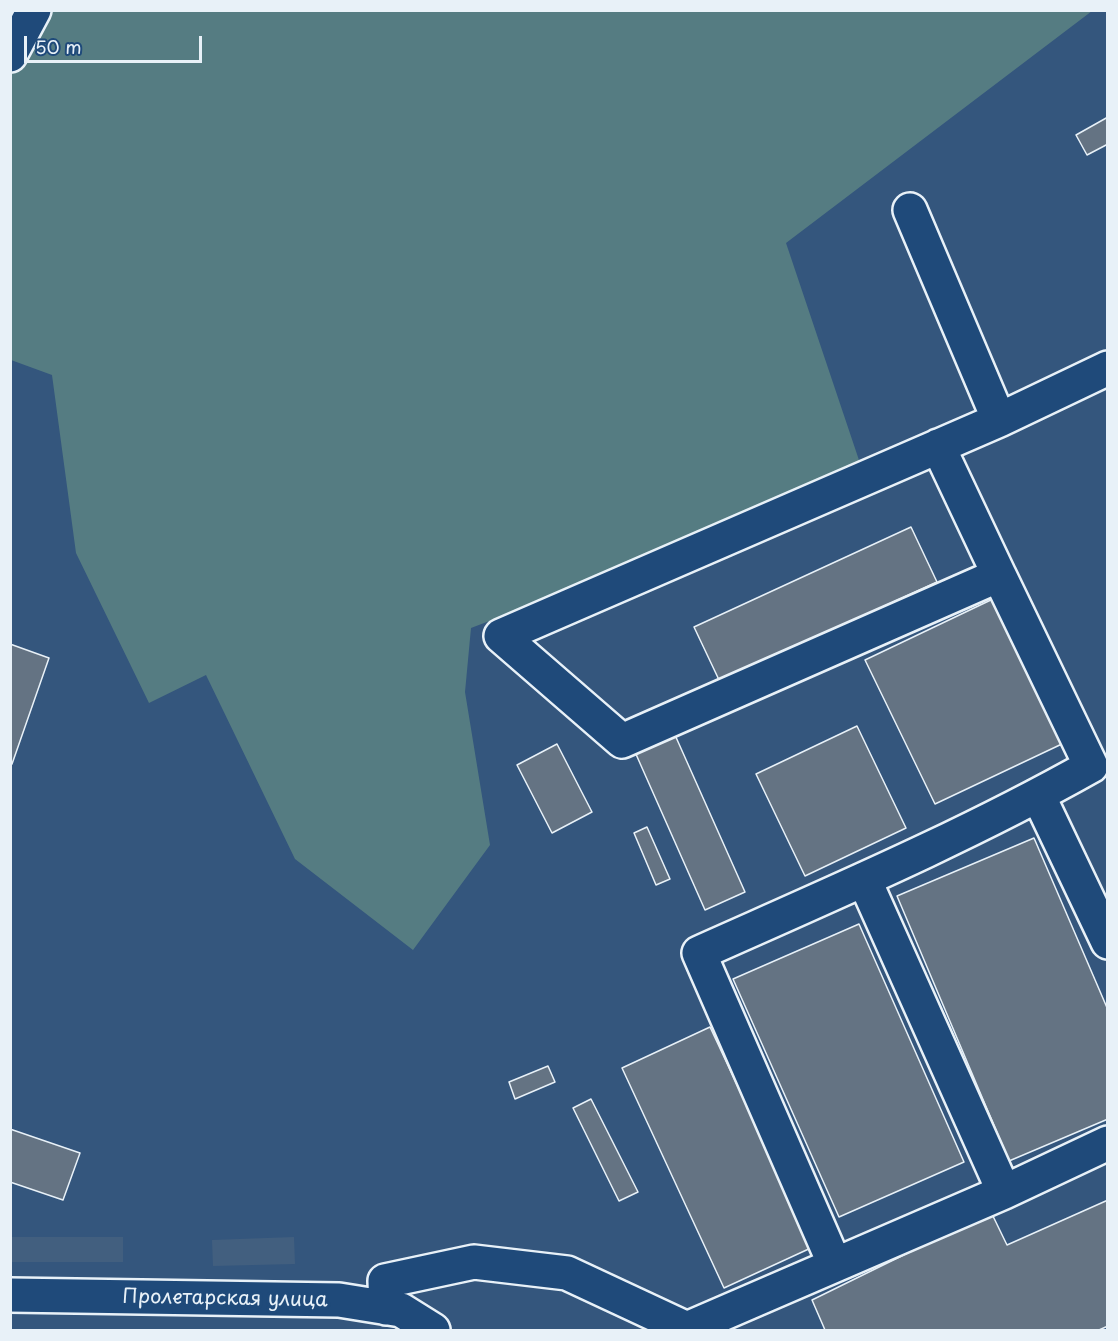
<!DOCTYPE html>
<meta charset="utf-8">
<style>
body{margin:0}
#map{position:relative;width:1118px;height:1341px;overflow:hidden;background:#34567d;font-family:"Playpen Sans",sans-serif}
canvas{display:block}
.frame{position:absolute;inset:0;border:12px solid #e8f1f8;pointer-events:none}
.scale{position:absolute;left:24px;top:36px;width:178px;height:27px;box-sizing:border-box;border:3px solid #e8f1f8;border-top:0;padding-left:8px;font-size:18px;line-height:21px;white-space:nowrap;color:#e8f1f8;-webkit-text-stroke:4px #1f4a7a;paint-order:stroke}
</style>
<div id="map">
<canvas width="1118" height="1341"></canvas>
<div class="frame"></div>
<div class="scale">50 m</div>
</div>
<script>
const g = document.querySelector('canvas').getContext('2d');
g.lineJoin = 'round';
function fill(path, color) {
  g.fillStyle = color;
  g.fill(path, 'evenodd');
}
function strokePath(path, color, width, dash) {
  g.strokeStyle = color;
  g.lineWidth = width;
  g.lineCap = dash ? 'butt' : 'round';
  g.setLineDash(dash || []);
  g.stroke(path);
}
function write(font, color, halo, rows, align = 'center') {
  g.font = font + ' "Playpen Sans",sans-serif';
  g.lineWidth = 6;
  g.setLineDash([]);
  g.textBaseline = 'middle';
  g.strokeStyle = halo;
  g.fillStyle = color;
  for (const [text, x, y, turn = 0] of rows) {
    g.save();
    g.translate(x, y);
    g.rotate((+turn || 0) * Math.PI / 180);
    g.textAlign = isNaN(turn) ? turn : align;
    if (halo) g.strokeText(text, 0, 0);
    g.fillText(text, 0, 0);
    g.restore();
  }
}
fill(new Path2D(`
 M 11,1237 L 123,1237 L 123,1262 L 11,1262 Z
 M 294,1237 L 295,1264 L 213,1266 L 212,1240 Z`), '#425f7f');
fill(new Path2D(`
 M 10,11 L 1092,11 L 786,243 L 865,478 L 471,628 L 465,692 L 490,845 L 413,950 L 295,859 L 206,675 L 149,703 L 76,553 L 52,375 L 11,360 Z`), '#557c82');
const building = new Path2D(`
 M 1108,117 L 1108,144 L 1087,155 L 1076,135 Z
 M 911,527 L 937,582 L 720,682 L 694,627 Z
 M 995,598 L 1064,743 L 935,804 L 865,660 Z
 M 10,644 L 49,658 L 12,764 L 10,764 Z
 M 857,726 L 906,828 L 805,876 L 756,774 Z
 M 675,735 L 745,892 L 705,910 L 635,752 Z
 M 557,744 L 592,812 L 552,833 L 517,765 Z
 M 647,827 L 670,879 L 656,885 L 634,833 Z
 M 1034,838 L 1108,1010 L 1108,1119 L 1009,1161 L 897,896 Z
 M 859,924 L 964,1162 L 839,1217 L 733,979 Z
 M 710,1027 L 813,1247 L 724,1288 L 622,1068 Z
 M 548,1066 L 555,1082 L 515,1099 L 509,1082 Z
 M 591,1099 L 638,1192 L 619,1201 L 573,1108 Z
 M 10,1129 L 80,1153 L 63,1200 L 10,1182 Z
 M 1108,1200 L 1108,1326 L 1099,1330 L 825,1330 L 812,1300 L 991,1212 L 1007,1245 Z`);
fill(building, '#647383');
strokePath(building, '#e8f1f8', 1.5);
const minor = new Path2D(`
 M 10,55 L 34,10
 M 999,420 L 1108,368
 M 938,446 L 999,575
 M 1038,795 L 1108,942
 M 864,879 L 1004,1192
 M 835,1265 L 699,953 C 831,894 965,837 1091,766 L 999,575 L 622,741 L 501,636 L 999,420 L 910,210
 M 10,1295 L 339,1300 L 401,1310 L 433,1330
 M 386,1308 L 385,1281 L 474,1262 L 567,1273 L 687,1329 L 1004,1192 L 1108,1143`);
strokePath(minor, '#e8f1f8', 38);
strokePath(minor, '#1f4a7a', 33);
write('20px', '#e8f1f8', '#1f4a7a', [
 ["Пролетарская улица",225,1299,1]
]);
</script>
